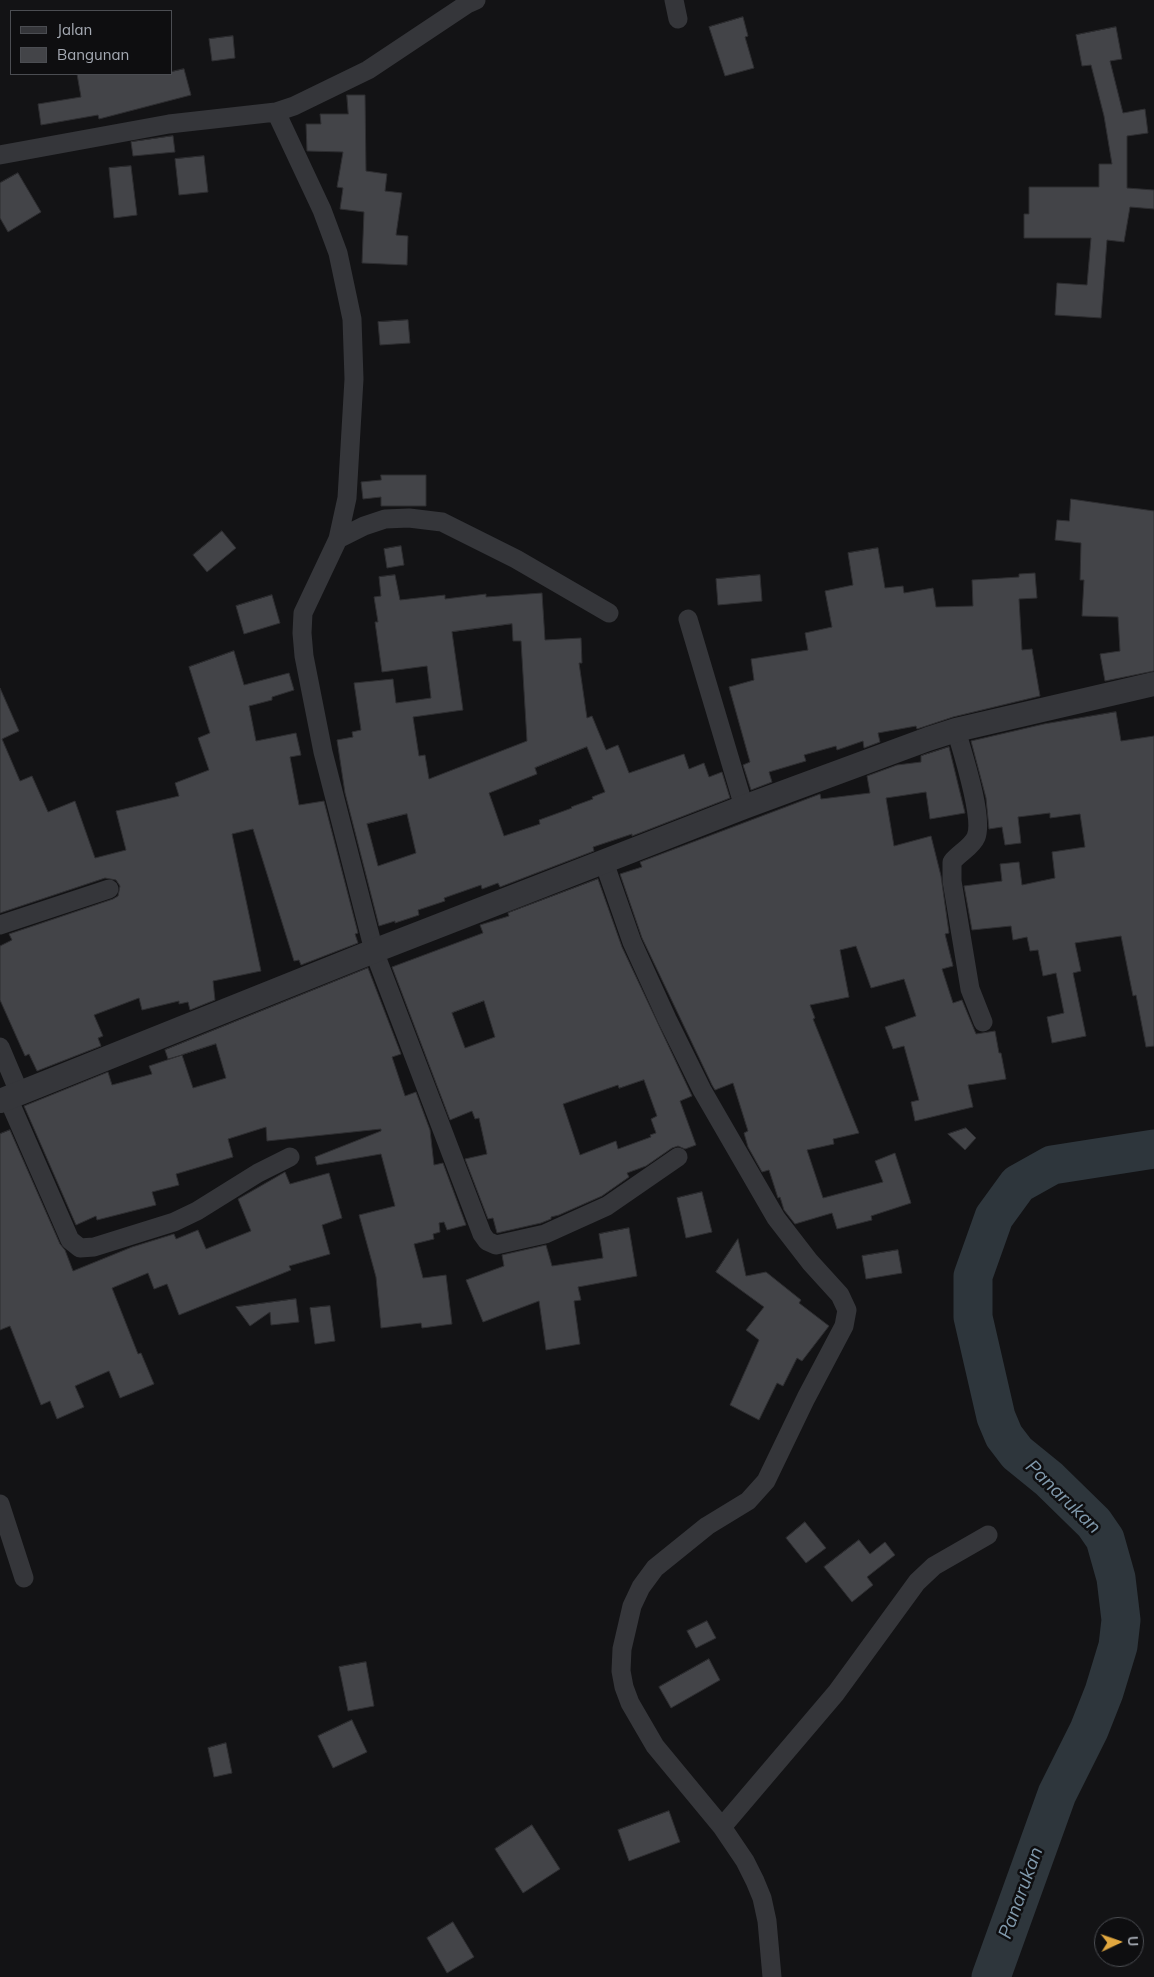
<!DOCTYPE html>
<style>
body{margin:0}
#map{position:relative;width:1154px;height:1977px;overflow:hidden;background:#131315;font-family:Mulish,sans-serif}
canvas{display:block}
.legend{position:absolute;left:10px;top:10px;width:162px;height:65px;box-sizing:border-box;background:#0e0e10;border:1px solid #4b4d52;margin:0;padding:6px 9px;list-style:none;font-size:15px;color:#a6abb4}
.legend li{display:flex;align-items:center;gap:10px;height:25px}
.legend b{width:25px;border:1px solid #4b4d52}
.north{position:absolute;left:1094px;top:1917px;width:50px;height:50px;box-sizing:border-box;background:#0e0e10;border:1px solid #4b4d52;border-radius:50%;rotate:87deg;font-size:14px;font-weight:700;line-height:20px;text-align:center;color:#a6abb4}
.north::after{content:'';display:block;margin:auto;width:18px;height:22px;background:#e1a73f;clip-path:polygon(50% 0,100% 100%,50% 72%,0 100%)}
</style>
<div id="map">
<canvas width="1154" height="1977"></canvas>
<ul class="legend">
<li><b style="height:6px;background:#35363a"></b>Jalan</li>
<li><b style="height:14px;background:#434448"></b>Bangunan</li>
</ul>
<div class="north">U</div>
</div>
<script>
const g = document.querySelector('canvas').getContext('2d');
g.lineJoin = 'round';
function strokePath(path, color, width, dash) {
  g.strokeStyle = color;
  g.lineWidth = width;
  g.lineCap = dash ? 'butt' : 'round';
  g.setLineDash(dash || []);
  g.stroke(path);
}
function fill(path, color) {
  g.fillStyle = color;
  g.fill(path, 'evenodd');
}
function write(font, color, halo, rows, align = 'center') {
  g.font = font + ' Mulish,sans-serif';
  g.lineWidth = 5;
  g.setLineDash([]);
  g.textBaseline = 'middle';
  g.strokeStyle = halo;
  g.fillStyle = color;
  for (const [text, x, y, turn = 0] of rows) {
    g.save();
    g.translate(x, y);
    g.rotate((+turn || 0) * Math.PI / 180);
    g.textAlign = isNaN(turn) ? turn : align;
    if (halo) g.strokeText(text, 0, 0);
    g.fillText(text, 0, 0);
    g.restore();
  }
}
strokePath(new Path2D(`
 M 991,1977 L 1057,1794 L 1089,1730 L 1104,1692 L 1118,1646 L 1121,1620 L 1116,1578 L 1105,1539 L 1094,1523 L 1049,1479 L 1017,1453 L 1004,1436 L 996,1417 L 973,1317 L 973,1276 L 994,1217 L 1018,1184 L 1052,1165 L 1154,1149`), '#2e363c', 39);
const building = new Path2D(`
 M 743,17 L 748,36 L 745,37 L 754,68 L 725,76 L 709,27 Z
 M 1116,27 L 1122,59 L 1110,61 L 1123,113 L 1145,109 L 1148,133 L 1127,136 L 1127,188 L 1154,190 L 1154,209 L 1130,207 L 1124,242 L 1107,240 L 1101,318 L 1055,315 L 1057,283 L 1087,285 L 1091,238 L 1024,238 L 1024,214 L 1029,214 L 1029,187 L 1099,187 L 1099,164 L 1112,164 L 1104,116 L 1091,65 L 1082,66 L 1076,35 Z
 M 233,36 L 235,58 L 212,61 L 209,39 Z
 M 184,69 L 191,95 L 99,119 L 98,115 L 41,125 L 38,104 L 81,97 L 77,74 L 171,74 L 171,72 Z
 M 347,95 L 365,95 L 366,171 L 387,174 L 385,191 L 402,193 L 396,235 L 408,236 L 407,265 L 362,263 L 364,212 L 340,209 L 343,188 L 337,187 L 343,152 L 307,151 L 306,124 L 321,124 L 320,114 L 348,114 Z
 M 173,136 L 175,152 L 133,156 L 131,142 Z
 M 204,156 L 208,192 L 179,195 L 175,159 Z
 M 131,166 L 137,215 L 114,218 L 109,168 Z
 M 18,173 L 41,212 L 8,232 L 0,218 L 0,183 Z
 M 408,320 L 410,343 L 380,345 L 378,322 Z
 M 381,475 L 426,475 L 426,506 L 381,506 L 381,497 L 363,499 L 361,482 L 381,480 Z
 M 1071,499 L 1154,511 L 1154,671 L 1105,681 L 1100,654 L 1120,651 L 1118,617 L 1082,616 L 1084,580 L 1080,580 L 1081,543 L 1055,540 L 1057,520 L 1069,521 Z
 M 222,531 L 236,548 L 207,572 L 193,555 Z
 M 401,546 L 404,565 L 387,568 L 384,549 Z
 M 878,548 L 885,588 L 903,586 L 904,593 L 933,588 L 936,607 L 973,606 L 972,580 L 1019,577 L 1019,574 L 1035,573 L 1037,598 L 1019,599 L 1022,650 L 1032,649 L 1040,696 L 953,717 L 917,729 L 916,726 L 878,733 L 880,742 L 864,748 L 863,741 L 837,750 L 836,746 L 804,755 L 806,761 L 769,772 L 772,782 L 751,790 L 743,765 L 750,762 L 729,687 L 754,680 L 751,659 L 808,650 L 805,633 L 832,627 L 825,591 L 853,585 L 848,553 Z
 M 395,575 L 400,600 L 445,595 L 445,599 L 486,594 L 486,597 L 542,593 L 545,640 L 581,638 L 582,663 L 579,663 L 587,718 L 592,716 L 606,750 L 618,745 L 629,773 L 684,754 L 689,769 L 704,763 L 709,777 L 722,772 L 730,798 L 632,836 L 632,834 L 593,847 L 594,851 L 500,887 L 498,883 L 482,889 L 481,885 L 444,898 L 445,901 L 418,910 L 419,915 L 395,923 L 395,921 L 379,926 L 345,793 L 337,740 L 353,737 L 352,732 L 361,730 L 354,683 L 393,679 L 396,703 L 431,698 L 427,666 L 382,672 L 375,622 L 378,622 L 374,597 L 381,596 L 379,577 ZM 512,624 L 513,641 L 521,641 L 527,741 L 429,779 L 425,755 L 419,756 L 413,717 L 463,710 L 452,632 ZM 587,747 L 605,792 L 592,797 L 593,799 L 571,807 L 572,808 L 539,820 L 540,824 L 504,836 L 489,793 L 537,774 L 535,768 ZM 407,814 L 416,853 L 378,866 L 367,824 Z
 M 760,575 L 762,601 L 718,605 L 716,579 Z
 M 272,595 L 280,623 L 244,634 L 236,606 Z
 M 234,651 L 244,685 L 289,673 L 294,690 L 272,697 L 272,700 L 249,706 L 256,741 L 296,733 L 301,755 L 290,757 L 299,805 L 324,801 L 358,933 L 355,934 L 358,943 L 301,965 L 299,960 L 294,961 L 253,829 L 232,834 L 261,971 L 213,981 L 215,1000 L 190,1010 L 188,1002 L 179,1004 L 179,1001 L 142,1010 L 139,998 L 94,1015 L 103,1036 L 98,1038 L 101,1046 L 37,1071 L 29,1054 L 25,1056 L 0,1000 L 0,946 L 12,940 L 9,934 L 113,899 L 118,896 L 120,886 L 116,880 L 105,878 L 0,913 L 0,688 L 19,731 L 2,739 L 20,781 L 32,776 L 48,812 L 75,801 L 95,858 L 126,850 L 116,811 L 179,796 L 175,783 L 209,770 L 198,738 L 210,733 L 189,667 Z
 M 1116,712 L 1121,741 L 1154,736 L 1154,1046 L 1146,1047 L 1136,995 L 1133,996 L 1121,936 L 1075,943 L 1081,971 L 1073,973 L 1086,1036 L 1052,1043 L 1047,1017 L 1064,1013 L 1056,973 L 1043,976 L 1038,950 L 1030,951 L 1027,937 L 1013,940 L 1011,926 L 972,930 L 964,886 L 1002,881 L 1000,864 L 1019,862 L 1022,885 L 1055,878 L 1052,852 L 1085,847 L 1080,814 L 1050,818 L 1050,813 L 1018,817 L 1021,843 L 1005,845 L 1002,827 L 989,829 L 986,798 L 971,741 L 1044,724 Z
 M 949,747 L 965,813 L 930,819 L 926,792 L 886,798 L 894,846 L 931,836 L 941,876 L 949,933 L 945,934 L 953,966 L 942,969 L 953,1003 L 962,1000 L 976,1034 L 995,1031 L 999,1053 L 1001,1053 L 1006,1079 L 968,1085 L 973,1107 L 915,1121 L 911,1102 L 919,1100 L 904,1046 L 893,1049 L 885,1027 L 916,1016 L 904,979 L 871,988 L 856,946 L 840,950 L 849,997 L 810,1005 L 815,1018 L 813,1019 L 859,1133 L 833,1139 L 834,1144 L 807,1150 L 823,1198 L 883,1182 L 875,1161 L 895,1153 L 911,1203 L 871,1216 L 872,1220 L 837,1229 L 832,1213 L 795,1224 L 784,1210 L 780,1197 L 778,1198 L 769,1170 L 762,1172 L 748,1147 L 744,1133 L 748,1131 L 733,1083 L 715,1090 L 712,1085 L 642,938 L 620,874 L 642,867 L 640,862 L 820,794 L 821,799 L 870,793 L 867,776 L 897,765 L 921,762 L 921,756 Z
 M 598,879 L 622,947 L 692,1096 L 680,1101 L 696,1145 L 685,1149 L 678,1146 L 672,1148 L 646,1166 L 627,1173 L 629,1177 L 602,1196 L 559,1215 L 551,1217 L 551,1219 L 541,1223 L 497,1233 L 493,1218 L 488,1219 L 465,1159 L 487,1154 L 479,1118 L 475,1119 L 472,1111 L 450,1120 L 392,967 L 483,933 L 480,925 L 509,916 L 508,913 ZM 484,1001 L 495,1037 L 465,1048 L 452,1013 ZM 644,1080 L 657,1116 L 651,1119 L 656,1133 L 650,1135 L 651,1137 L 618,1149 L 616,1141 L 580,1155 L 563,1104 L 618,1085 L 619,1088 Z
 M 368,968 L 401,1054 L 392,1057 L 405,1096 L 416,1092 L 430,1130 L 434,1165 L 443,1163 L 466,1225 L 447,1230 L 444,1222 L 439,1223 L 440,1232 L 433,1234 L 434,1239 L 414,1244 L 423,1278 L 446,1275 L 452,1324 L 422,1328 L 421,1323 L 381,1328 L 376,1277 L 359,1215 L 395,1206 L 381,1154 L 317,1165 L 315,1157 L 381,1131 L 381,1129 L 267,1141 L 266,1127 L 228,1139 L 233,1157 L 176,1174 L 179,1185 L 152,1192 L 156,1205 L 97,1220 L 96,1216 L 76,1225 L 24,1106 L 108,1072 L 112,1085 L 152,1074 L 149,1066 L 182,1055 L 168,1059 L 165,1050 ZM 216,1044 L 226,1078 L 193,1088 L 182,1055 Z
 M 966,1128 L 976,1138 L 965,1150 L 948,1134 Z
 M 10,1130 L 60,1244 L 65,1250 L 73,1271 L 132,1247 L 174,1234 L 176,1239 L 198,1230 L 206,1249 L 251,1231 L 238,1199 L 285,1172 L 290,1184 L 329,1173 L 342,1218 L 322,1225 L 330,1254 L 289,1266 L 291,1270 L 179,1315 L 167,1284 L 154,1289 L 148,1273 L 112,1288 L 138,1354 L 141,1353 L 154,1384 L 120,1398 L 109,1371 L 75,1386 L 84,1407 L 57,1419 L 50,1401 L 41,1405 L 10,1326 L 0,1330 L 0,1134 Z
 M 702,1192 L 712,1232 L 686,1238 L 677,1198 Z
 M 629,1228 L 637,1276 L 578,1287 L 581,1300 L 574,1301 L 580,1344 L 546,1350 L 539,1301 L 483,1322 L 466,1280 L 504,1266 L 502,1255 L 546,1245 L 552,1266 L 603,1258 L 599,1234 Z
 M 738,1239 L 746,1276 L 766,1272 L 801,1300 L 799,1303 L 829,1326 L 802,1361 L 797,1358 L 783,1386 L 777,1383 L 759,1420 L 730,1405 L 759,1340 L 746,1330 L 764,1307 L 716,1272 Z
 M 898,1250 L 902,1273 L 866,1279 L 862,1256 Z
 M 296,1299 L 299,1322 L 271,1325 L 270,1312 L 250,1326 L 236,1307 Z
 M 330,1306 L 335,1341 L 315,1344 L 310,1308 Z
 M 805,1522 L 826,1548 L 806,1563 L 786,1538 Z
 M 859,1540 L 870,1554 L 885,1542 L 895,1555 L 867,1577 L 873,1585 L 852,1602 L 824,1567 Z
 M 707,1621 L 716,1638 L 696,1648 L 687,1631 Z
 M 709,1659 L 720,1680 L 671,1708 L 659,1687 Z
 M 366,1662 L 374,1706 L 348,1711 L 339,1667 Z
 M 352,1720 L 367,1752 L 333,1768 L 318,1736 Z
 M 226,1743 L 232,1773 L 214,1777 L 208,1748 Z
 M 669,1811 L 680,1842 L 629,1861 L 618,1830 Z
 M 532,1825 L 560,1869 L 523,1893 L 495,1849 Z
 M 453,1922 L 474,1957 L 447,1973 L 427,1938 Z`);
fill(building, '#434448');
strokePath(building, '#2e2e31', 1);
strokePath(new Path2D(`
 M 674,0 L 678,19
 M 276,112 L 322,210 L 338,253 L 352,319 L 354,379 L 347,498 L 338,539 L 303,613 L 302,633 L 304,656 L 323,752 L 374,951 L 482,1234 L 487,1241 L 496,1245 L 545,1234 L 607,1206 L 678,1157
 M 0,155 L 169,124 L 276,112 L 294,106 L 368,70 L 467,4 L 476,0
 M 338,539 L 364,526 L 385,519 L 409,518 L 442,522 L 516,559 L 609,613
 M 688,619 L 744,807
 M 956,730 C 962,751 984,818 976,837 C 972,847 959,853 952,862 L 952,881 L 970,989 L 983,1022
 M 604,862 L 632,942 L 667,1019 L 702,1090 L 776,1218 L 810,1262 L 840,1295 L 847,1310 L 844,1326 L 806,1398 L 766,1481 L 748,1501 L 707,1526 L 655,1568 L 641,1587 L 632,1606 L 622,1649 L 621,1671 L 624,1687 L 630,1703 L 655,1746 L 722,1827 L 745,1861 L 755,1881 L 762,1898 L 767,1921 L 772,1977
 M 0,925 L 109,889
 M 0,1047 L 19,1092
 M 8,1098 L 70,1240 L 80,1248 L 94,1247 L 174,1222 L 197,1211 L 258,1173 L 290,1157
 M 0,1504 L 24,1578
 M 722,1827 L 836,1693 L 917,1582 L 934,1566 L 988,1535`), '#35363a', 19);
strokePath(new Path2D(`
 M 0,1101 L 374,951 L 744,807 L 928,739 L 956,730 L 1154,684`), '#35363a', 24);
write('italic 19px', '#8099ac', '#0e0e10', [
 ["Panarukan",1063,1497,44],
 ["Panarukan",1021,1893,-70]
]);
</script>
